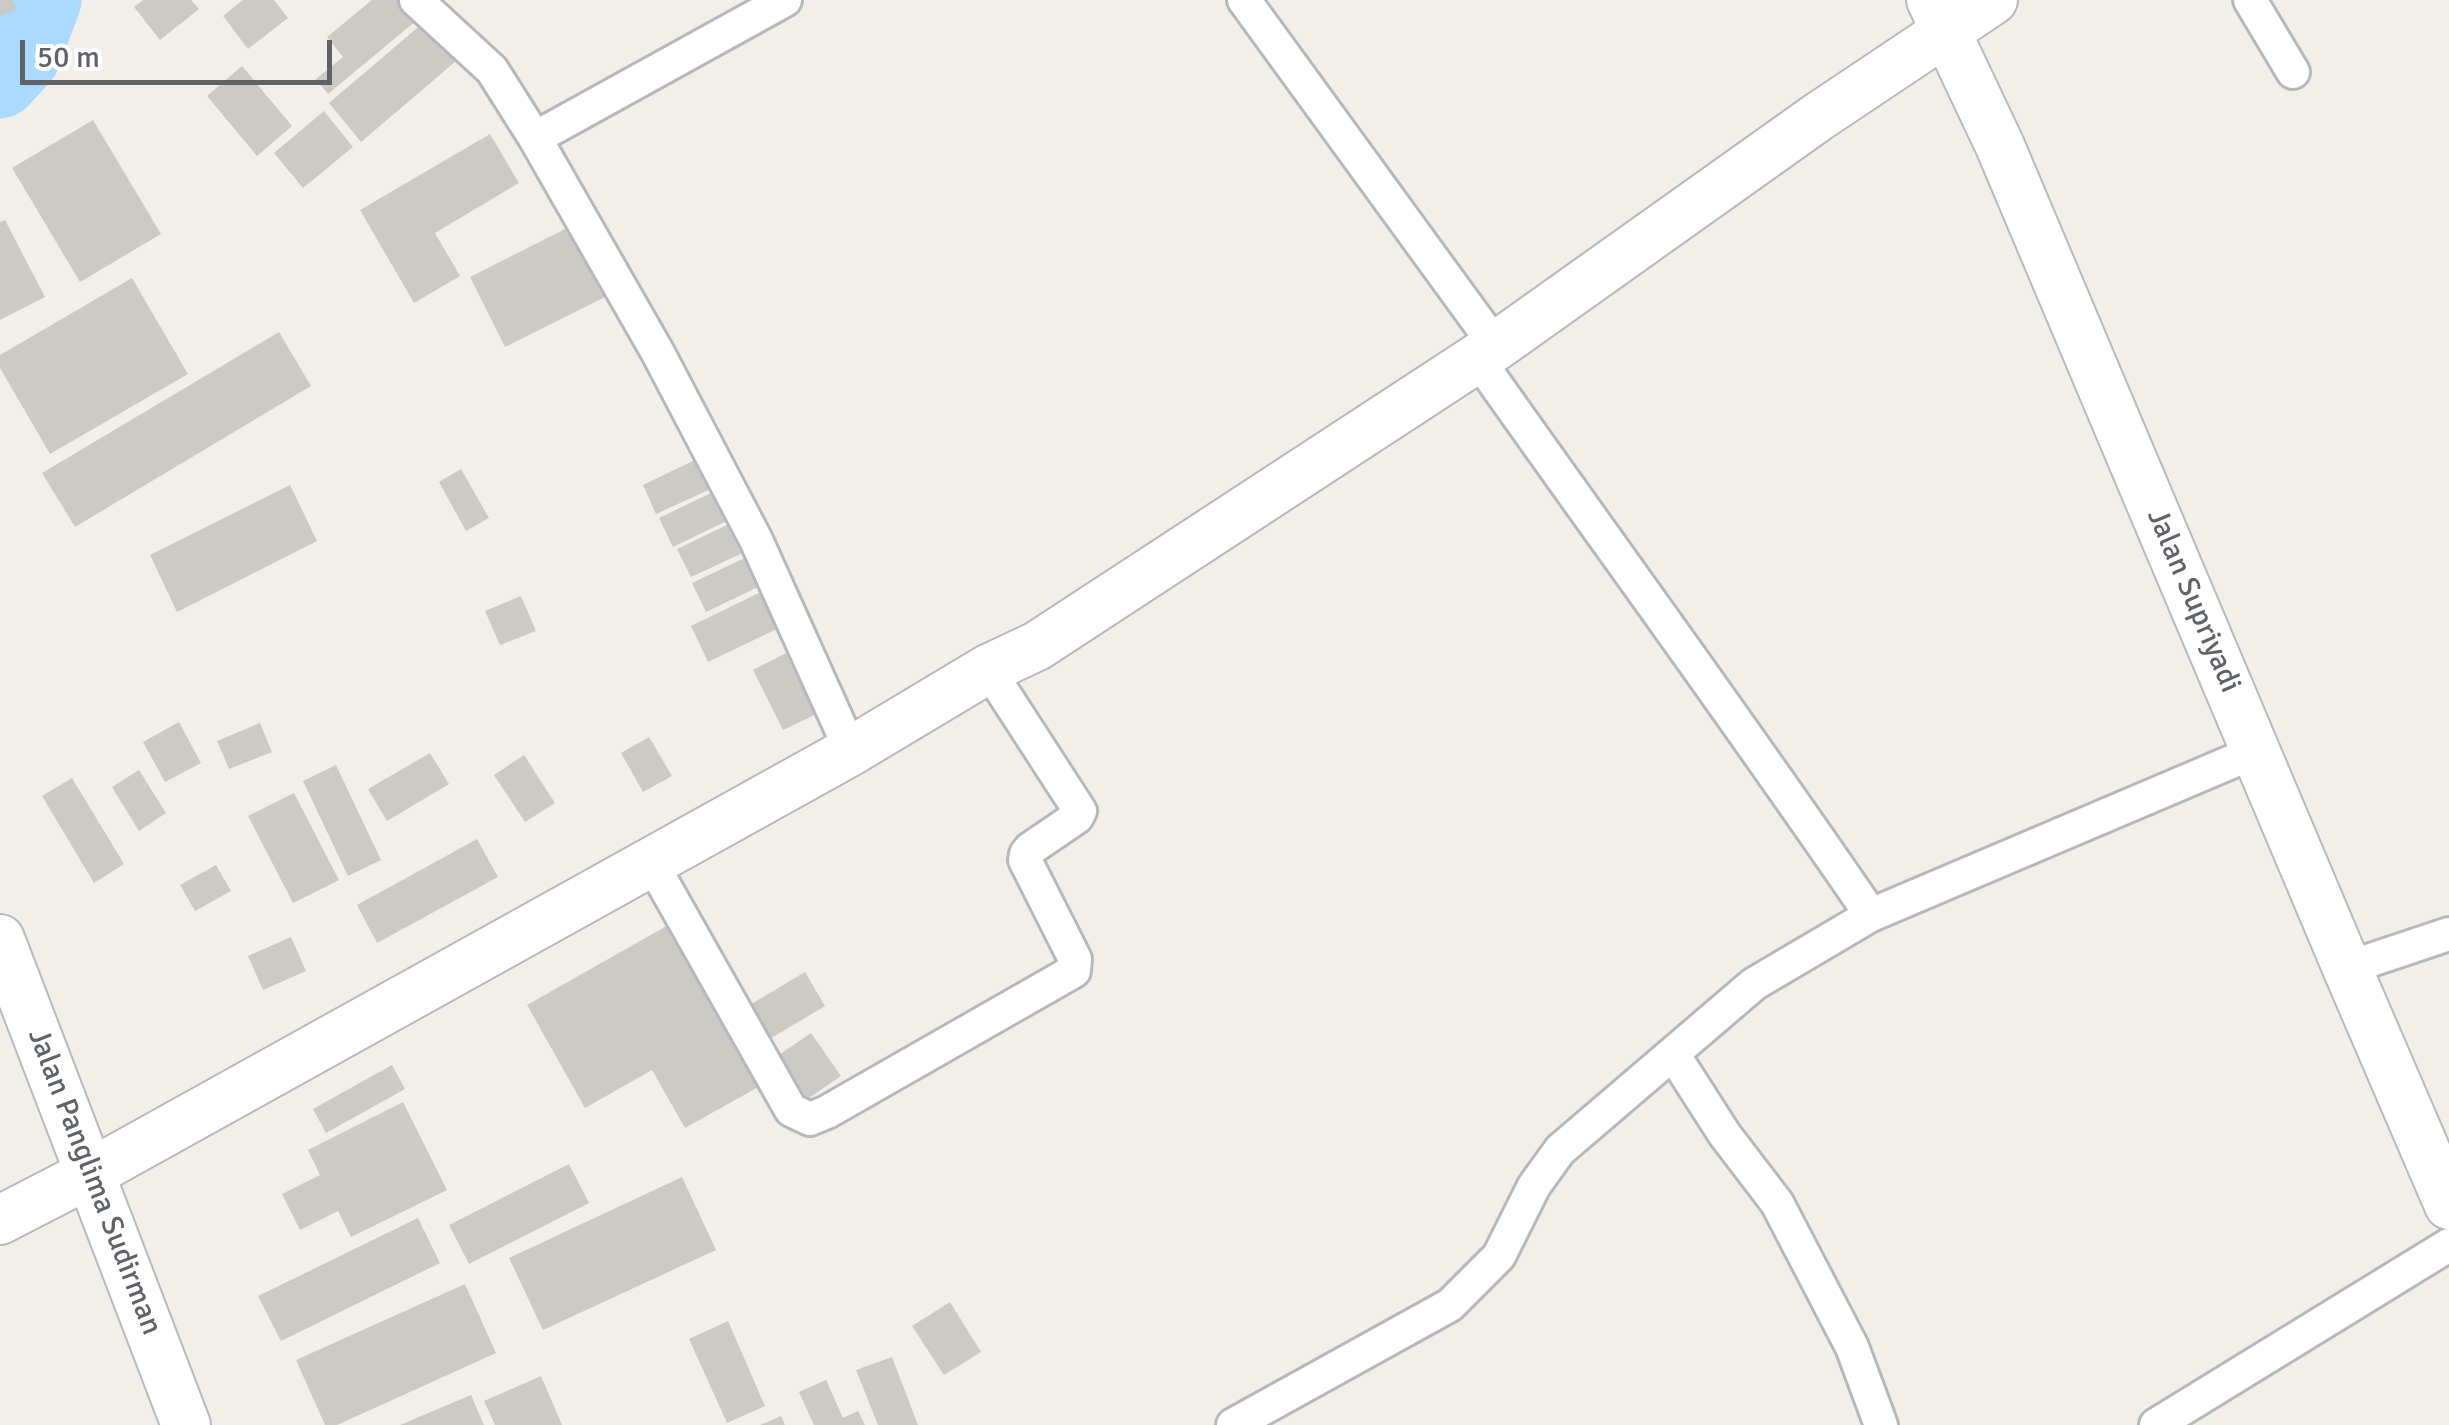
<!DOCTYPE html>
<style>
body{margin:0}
#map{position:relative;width:2449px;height:1425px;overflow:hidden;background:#f1efe8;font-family:Signika,sans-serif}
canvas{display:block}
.scale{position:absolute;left:20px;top:40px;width:312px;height:45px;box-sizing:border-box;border:5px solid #5f6368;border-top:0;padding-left:12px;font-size:30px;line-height:35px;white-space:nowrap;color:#5f6368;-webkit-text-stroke:8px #fff;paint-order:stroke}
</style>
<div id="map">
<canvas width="2449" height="1425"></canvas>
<div class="scale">50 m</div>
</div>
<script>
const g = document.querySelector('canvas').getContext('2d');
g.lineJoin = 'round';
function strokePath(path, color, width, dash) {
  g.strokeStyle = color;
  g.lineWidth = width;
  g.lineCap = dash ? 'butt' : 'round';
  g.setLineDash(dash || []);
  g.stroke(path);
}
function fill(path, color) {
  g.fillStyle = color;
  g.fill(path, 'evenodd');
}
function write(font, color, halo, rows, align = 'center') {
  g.font = font + ' Signika,sans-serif';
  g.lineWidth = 9;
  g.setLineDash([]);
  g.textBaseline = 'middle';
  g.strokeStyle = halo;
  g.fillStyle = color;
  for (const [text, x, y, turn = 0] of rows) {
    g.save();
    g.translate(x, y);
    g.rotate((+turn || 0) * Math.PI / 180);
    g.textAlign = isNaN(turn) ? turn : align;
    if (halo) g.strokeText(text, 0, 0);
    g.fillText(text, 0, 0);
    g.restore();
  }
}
strokePath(new Path2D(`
 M 0,81 L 23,56 L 44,0`), '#aadaff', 75);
fill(new Path2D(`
 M 0,0 L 13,0 L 17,9 L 0,16 Z
 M 143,0 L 191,0 L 199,9 L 160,40 L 134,7 Z
 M 243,0 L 274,0 L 288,18 L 248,49 L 223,16 Z
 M 372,0 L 400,0 L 417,20 L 328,94 L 316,79 L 343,57 L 327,37 Z
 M 423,23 L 455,62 L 361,142 L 329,103 Z
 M 242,66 L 292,126 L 257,156 L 207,96 Z
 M 324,111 L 353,147 L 303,188 L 274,153 Z
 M 93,120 L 161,234 L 80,282 L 12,168 Z
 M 490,134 L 519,183 L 435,233 L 460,276 L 414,303 L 360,210 Z
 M 5,220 L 45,297 L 0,320 L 0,222 Z
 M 569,227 L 605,297 L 505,347 L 470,277 Z
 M 132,278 L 188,374 L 50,454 L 0,368 L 0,355 Z
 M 279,332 L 311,386 L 75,527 L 42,473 Z
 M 701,457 L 715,487 L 656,514 L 643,485 Z
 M 461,469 L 489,518 L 466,531 L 439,482 Z
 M 290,485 L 317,541 L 177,612 L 150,555 Z
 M 717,490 L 731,519 L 673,547 L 659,518 Z
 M 735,521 L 749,550 L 691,577 L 677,549 Z
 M 751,555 L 764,584 L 706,612 L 692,583 Z
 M 765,590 L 783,626 L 708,662 L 691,626 Z
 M 521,596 L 536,631 L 500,645 L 485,611 Z
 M 794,649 L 825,710 L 783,730 L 753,670 Z
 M 179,722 L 201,763 L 165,782 L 143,742 Z
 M 260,723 L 272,752 L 229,769 L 217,741 Z
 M 649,737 L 672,776 L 643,792 L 621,753 Z
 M 430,753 L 449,784 L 387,821 L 368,789 Z
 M 524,755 L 555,803 L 525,822 L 494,775 Z
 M 336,765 L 381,860 L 348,876 L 303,781 Z
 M 139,770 L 166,813 L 139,831 L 112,787 Z
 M 72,778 L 124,864 L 94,883 L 42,796 Z
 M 294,793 L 339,880 L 293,903 L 248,816 Z
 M 477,839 L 498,877 L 377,943 L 357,905 Z
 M 216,865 L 231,891 L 195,911 L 180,885 Z
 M 670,924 L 762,1085 L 685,1128 L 652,1070 L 585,1108 L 527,1005 Z
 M 291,937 L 306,971 L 263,990 L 248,956 Z
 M 805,972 L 825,1006 L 763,1043 L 743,1009 Z
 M 811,1033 L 841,1076 L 803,1102 L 773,1059 Z
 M 392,1065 L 405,1089 L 326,1133 L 313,1109 Z
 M 403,1102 L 447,1190 L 351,1237 L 338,1211 L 300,1230 L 282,1194 L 320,1175 L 308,1150 Z
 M 569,1164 L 589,1203 L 469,1264 L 449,1225 Z
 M 682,1177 L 716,1250 L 543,1330 L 509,1258 Z
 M 418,1218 L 440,1263 L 281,1341 L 258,1296 Z
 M 465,1284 L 496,1353 L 337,1425 L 325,1425 L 296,1360 Z
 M 950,1302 L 981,1352 L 944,1375 L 912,1326 Z
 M 728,1321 L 765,1406 L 727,1423 L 689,1339 Z
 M 892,1357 L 918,1425 L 878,1425 L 856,1370 Z
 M 541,1376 L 562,1425 L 495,1425 L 484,1401 Z
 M 826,1380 L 843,1418 L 858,1411 L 865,1425 L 814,1425 L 799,1392 Z
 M 471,1395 L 484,1425 L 400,1425 Z
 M 781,1416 L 785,1425 L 760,1425 Z`), '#cccac5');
const street = new Path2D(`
 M 416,0 L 492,70 L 535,138 L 658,353 L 756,540 L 851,751
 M 1244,0 L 1496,346
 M 2250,0 L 2293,72
 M 535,138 L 785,0
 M 1477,358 C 1608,544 1743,727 1871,915
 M 651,862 L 791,1110 L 810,1119 L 827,1112 L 1074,971 L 1075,959 L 1025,860 L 1026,854 L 1030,849 L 1077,817 L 1080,811 L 988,669
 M 2347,968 L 2449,934
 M 1673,1054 L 1725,1135 L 1777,1203 L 1852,1347 L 1881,1425
 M 1233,1425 L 1450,1305 L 1499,1256 L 1534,1186 L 1560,1150 L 1754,984 L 1871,915 L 2257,751
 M 2156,1425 L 2449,1245`);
const secondary = new Path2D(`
 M 1931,0 L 2000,146 L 2347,968 L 2449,1205
 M 0,939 L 186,1425
 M 0,1220 L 91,1173 L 851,751 L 988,669 L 1037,646 L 1496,346 L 1818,117 L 1993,0`);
strokePath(street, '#b5b8bc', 38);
strokePath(secondary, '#b6babf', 52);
strokePath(street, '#fff', 32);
strokePath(secondary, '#fff', 48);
write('30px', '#5f6368', '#fff', [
 ["Jalan Supriyadi",2193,601,67],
 ["Jalan Panglima Sudirman",94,1182,69]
]);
</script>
